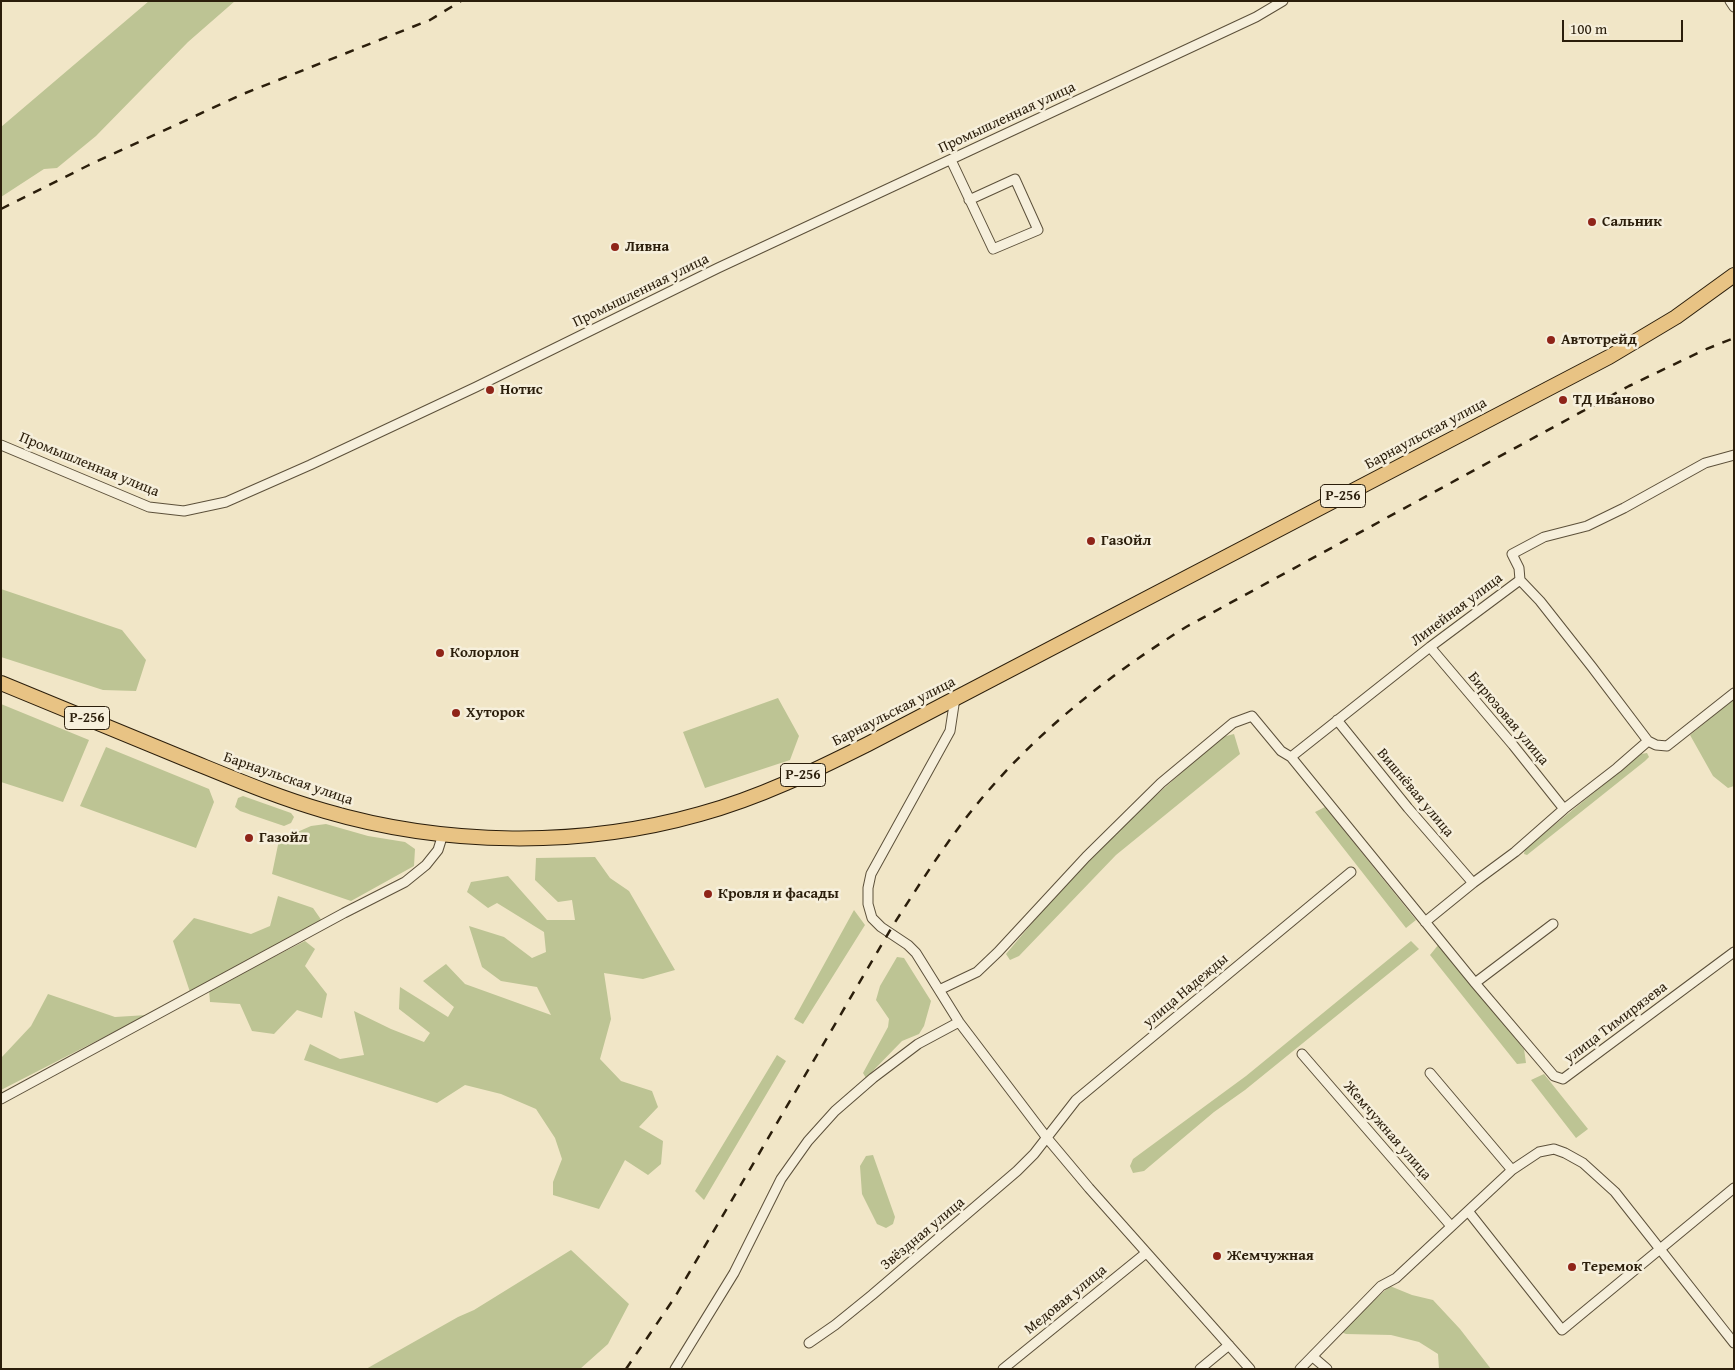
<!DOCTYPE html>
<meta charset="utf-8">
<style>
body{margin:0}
#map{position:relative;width:1735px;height:1370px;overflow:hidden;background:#f1e6c7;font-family:"Gentium Book Plus",serif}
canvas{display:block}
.frame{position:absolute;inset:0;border:2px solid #2b1e0b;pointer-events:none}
.scale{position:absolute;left:1562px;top:20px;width:121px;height:22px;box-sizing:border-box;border:2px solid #2b1e0b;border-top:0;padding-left:6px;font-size:15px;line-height:18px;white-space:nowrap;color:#2b1e0b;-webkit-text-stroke:4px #f6efdb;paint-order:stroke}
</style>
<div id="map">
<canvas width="1735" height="1370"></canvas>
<div class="frame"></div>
<div class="scale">100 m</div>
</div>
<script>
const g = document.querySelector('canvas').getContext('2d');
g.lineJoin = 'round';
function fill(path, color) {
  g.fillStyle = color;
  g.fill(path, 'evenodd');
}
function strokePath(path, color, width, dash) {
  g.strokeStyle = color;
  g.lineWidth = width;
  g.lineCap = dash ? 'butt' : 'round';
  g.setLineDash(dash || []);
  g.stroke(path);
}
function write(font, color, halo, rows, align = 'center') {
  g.font = font + ' "Gentium Book Plus",serif';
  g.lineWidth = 5;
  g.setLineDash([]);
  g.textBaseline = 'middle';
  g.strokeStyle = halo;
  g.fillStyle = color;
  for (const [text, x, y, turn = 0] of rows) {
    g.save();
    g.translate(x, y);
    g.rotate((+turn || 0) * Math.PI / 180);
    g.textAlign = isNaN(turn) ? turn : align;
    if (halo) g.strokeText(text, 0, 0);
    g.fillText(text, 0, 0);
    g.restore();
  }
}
fill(new Path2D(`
 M 149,1 L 235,1 L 188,42 L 96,136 L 57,168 L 44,169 L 1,197 L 1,127 Z
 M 1,589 L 122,630 L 146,660 L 136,691 L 103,690 L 1,657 Z
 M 778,698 L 799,736 L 790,760 L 705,788 L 683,732 Z
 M 1734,699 L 1734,786 L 1728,788 L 1713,776 L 1690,735 Z
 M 1,704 L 89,740 L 63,802 L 1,782 Z
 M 1234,734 L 1240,754 L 1116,855 L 1019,956 L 1010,960 L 1006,954 L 1091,853 L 1222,737 Z
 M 106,747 L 209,789 L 214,802 L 196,848 L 80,806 Z
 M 1647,753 L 1649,757 L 1645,761 L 1532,851 L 1527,855 L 1524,854 L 1525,849 L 1641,754 Z
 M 243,796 L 291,813 L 294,817 L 291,823 L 284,826 L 240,811 L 235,807 L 238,798 Z
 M 1325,807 L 1416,920 L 1406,928 L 1315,812 Z
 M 326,824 L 368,836 L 405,842 L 415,849 L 414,866 L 351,901 L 272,874 L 279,840 L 311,826 Z
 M 595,857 L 610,878 L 629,891 L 675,970 L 643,979 L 604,973 L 611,1019 L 600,1059 L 621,1081 L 652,1091 L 658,1107 L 639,1127 L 663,1141 L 661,1164 L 648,1175 L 625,1160 L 599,1209 L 553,1195 L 553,1182 L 562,1159 L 555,1138 L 536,1109 L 501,1094 L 465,1085 L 437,1103 L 304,1060 L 310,1044 L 340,1059 L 364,1055 L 354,1011 L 391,1029 L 424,1042 L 430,1033 L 399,1009 L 400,987 L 448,1017 L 454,1007 L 423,981 L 446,964 L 465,984 L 551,1015 L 537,987 L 501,981 L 482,967 L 469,926 L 504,937 L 532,958 L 546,952 L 544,932 L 497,903 L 488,908 L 467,892 L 471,882 L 508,876 L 547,920 L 575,920 L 572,900 L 558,902 L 535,880 L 536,858 Z
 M 278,896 L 313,908 L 322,921 L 190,992 L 173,941 L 194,918 L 251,934 L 270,926 Z
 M 854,910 L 865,925 L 803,1024 L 794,1019 Z
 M 305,941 L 315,949 L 305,966 L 327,994 L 322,1018 L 297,1010 L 274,1034 L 252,1031 L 240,1004 L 210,1002 L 209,990 Z
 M 1411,941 L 1419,949 L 1245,1090 L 1214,1112 L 1144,1171 L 1133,1173 L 1130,1166 L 1133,1159 L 1246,1076 Z
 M 1439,944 L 1524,1049 L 1526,1063 L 1517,1064 L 1430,955 Z
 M 897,957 L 904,958 L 931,1001 L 924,1026 L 919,1034 L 902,1041 L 866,1078 L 863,1073 L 888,1027 L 889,1019 L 876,1000 L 880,986 Z
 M 48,994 L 115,1017 L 147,1015 L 1,1090 L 1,1058 L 31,1026 Z
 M 777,1055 L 786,1061 L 704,1200 L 695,1191 Z
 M 1544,1074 L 1588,1129 L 1576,1138 L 1531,1080 Z
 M 873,1155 L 895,1217 L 893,1224 L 886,1228 L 877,1224 L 862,1194 L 860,1166 L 866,1156 Z
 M 571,1250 L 629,1304 L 608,1344 L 580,1369 L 366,1369 L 458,1317 L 474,1310 Z
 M 1390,1286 L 1412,1295 L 1433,1300 L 1460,1329 L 1491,1369 L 1439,1369 L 1438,1354 L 1419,1342 L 1391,1335 L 1346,1334 L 1341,1332 L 1356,1316 Z`), '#bdc494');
const minor = new Path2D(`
 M 1730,1 L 1734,7
 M 951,160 L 993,249 L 1038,230 L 1015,179 L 969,200
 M 1,445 L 149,507 L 184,511 L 226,502 L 310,465 L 476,387 L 718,268 L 1256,17 L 1283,1
 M 1520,580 L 1540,601 L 1592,667 L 1648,741
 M 1430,647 L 1513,745 L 1564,809
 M 955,698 L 950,731 L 871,874 L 868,888 L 868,904 L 872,918 L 881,927 L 908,945 L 916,953 L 959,1022 L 1047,1138 L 1089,1188 L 1250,1369
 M 1337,720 L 1408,808 L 1473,883
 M 1291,757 L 1430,647 L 1520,580 L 1519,568 L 1512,554 L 1544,537 L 1587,526 L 1624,508 L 1705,463 L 1734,455
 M 1425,922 L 1473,883 L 1515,852 L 1564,809 L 1617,768 L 1648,741 L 1656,745 L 1667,746 L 1734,693
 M 1475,983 L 1553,924
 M 939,990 L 977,972 L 998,952 L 1086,857 L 1161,783 L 1233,723 L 1252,716 L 1281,751 L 1291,757 L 1475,983 L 1554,1076 L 1563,1079 L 1734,952
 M 1302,1054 L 1451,1226
 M 1430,1073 L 1512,1170
 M 1,1099 L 344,913 L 405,882 L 426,865 L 438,850 L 443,834
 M 1468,1211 L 1562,1330 L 1734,1188
 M 809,1343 L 835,1325 L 872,1295 L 1017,1171 L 1034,1154 L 1076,1100 L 1351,872
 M 1313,1357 L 1327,1369
 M 675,1369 L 734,1273 L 781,1179 L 808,1141 L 835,1111 L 873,1078 L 918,1044 L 959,1022
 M 1003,1369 L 1146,1253
 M 1200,1369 L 1229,1345
 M 1300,1369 L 1381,1286 L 1396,1278 L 1512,1170 L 1539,1152 L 1554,1149 L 1565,1153 L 1583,1163 L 1615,1192 L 1734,1343`);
const highway = new Path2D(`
 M 1,683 C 62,708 123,733 183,758 C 230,777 276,797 325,811 C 444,846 580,848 700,814 C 759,798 814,771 868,744 L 1609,357 L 1676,317 L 1734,275`);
strokePath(minor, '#5c503a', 11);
strokePath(highway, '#2b1e0b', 16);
strokePath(minor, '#f6efdb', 9);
strokePath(highway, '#e8c384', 14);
strokePath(new Path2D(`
 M 1,209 L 89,165 L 243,94 L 430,20 L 461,1
 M 626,1369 L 675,1297 L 892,927 C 917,888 941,850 969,814 C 1029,738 1104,678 1186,627 L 1629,386 L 1704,350 L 1734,338`), '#2b1e0b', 2.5, [9, 9]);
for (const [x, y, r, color] of [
 [1592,222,5,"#8f2418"],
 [615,247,5,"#8f2418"],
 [1551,340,5,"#8f2418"],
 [490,390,5,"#8f2418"],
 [1563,400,5,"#8f2418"],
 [1091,541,5,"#8f2418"],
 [440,653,5,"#8f2418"],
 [456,713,5,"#8f2418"],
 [249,838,5,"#8f2418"],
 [708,894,5,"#8f2418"],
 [1217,1256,5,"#8f2418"],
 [1572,1267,5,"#8f2418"]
]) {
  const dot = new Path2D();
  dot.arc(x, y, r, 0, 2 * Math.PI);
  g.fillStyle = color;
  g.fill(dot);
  strokePath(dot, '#f6efdb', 2);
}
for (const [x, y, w] of [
 [1343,496,45],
 [87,718,45],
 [803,775,45]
]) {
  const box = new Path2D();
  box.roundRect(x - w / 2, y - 11.5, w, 23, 4);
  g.fillStyle = '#f6efdb';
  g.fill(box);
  strokePath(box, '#2b1e0b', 1);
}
write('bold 14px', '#2b1e0b', null, [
 ["Р-256",1343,496],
 ["Р-256",87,718],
 ["Р-256",803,775]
]);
write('15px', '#2b1e0b', '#f6efdb', [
 ["Промышленная улица",1007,118,-25],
 ["Промышленная улица",641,291,-26],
 ["Барнаульская улица",1426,434,-28],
 ["Промышленная улица",89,465,22],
 ["Линейная улица",1457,610,-37],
 ["Барнаульская улица",894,712,-27],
 ["Бирюзовая улица",1508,719,50],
 ["Барнаульская улица",288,779,19],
 ["Вишнёвая улица",1415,793,50],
 ["улица Надежды",1186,991,-40],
 ["улица Тимирязева",1616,1023,-37],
 ["Жемчужная улица",1387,1131,49],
 ["Звёздная улица",923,1234,-40],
 ["Медовая улица",1066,1300,-39]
]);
write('bold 15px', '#2b1e0b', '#f6efdb', [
 ["Сальник",1602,222],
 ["Ливна",625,247],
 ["Автотрейд",1561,340],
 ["Нотис",500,390],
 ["ТД Иваново",1573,400],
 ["ГазОйл",1101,541],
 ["Колорлон",450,653],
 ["Хуторок",466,713],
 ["Газойл",259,838],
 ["Кровля и фасады",718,894],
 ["Жемчужная",1227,1256],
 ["Теремок",1582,1267]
], 'left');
</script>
